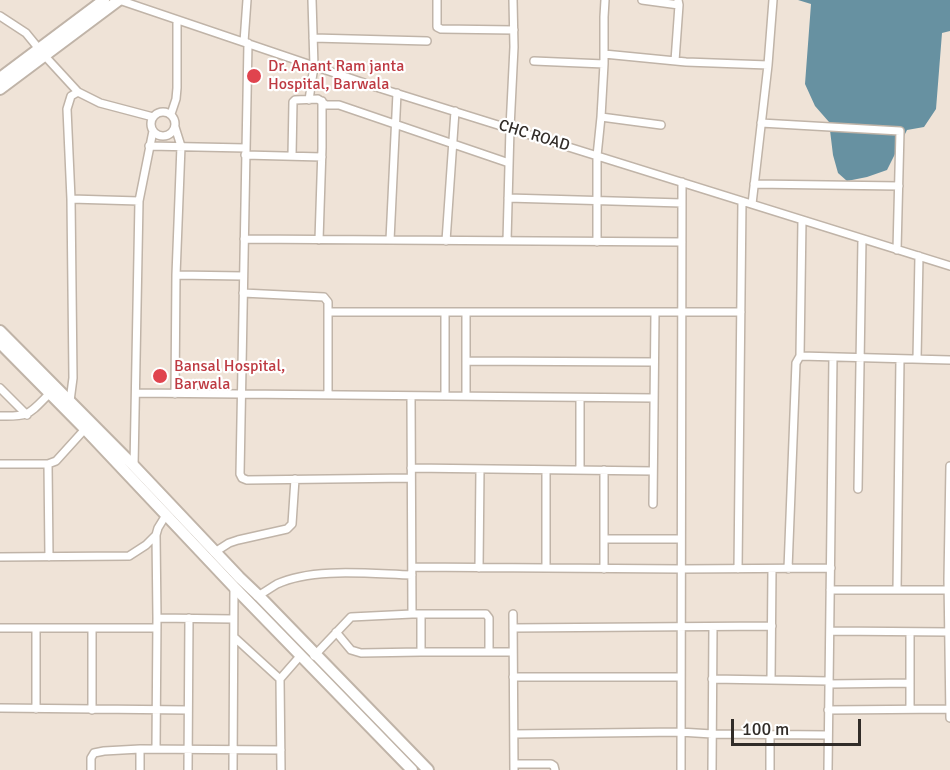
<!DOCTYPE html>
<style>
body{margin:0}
#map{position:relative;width:950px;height:770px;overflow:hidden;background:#efe3d7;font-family:Signika,sans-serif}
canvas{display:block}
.scale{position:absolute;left:731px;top:719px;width:130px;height:27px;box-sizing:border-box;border:3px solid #312c28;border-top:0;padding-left:8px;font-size:18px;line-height:21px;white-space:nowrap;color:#312c28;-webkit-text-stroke:4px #fff;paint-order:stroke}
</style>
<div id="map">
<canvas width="950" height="770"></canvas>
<div class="scale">100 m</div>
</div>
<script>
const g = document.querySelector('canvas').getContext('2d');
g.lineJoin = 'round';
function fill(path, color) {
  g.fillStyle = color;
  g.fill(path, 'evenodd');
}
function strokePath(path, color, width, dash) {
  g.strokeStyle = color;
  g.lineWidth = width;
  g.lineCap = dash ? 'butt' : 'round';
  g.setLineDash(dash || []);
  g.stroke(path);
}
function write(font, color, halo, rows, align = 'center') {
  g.font = font + ' Signika,sans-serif';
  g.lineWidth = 4.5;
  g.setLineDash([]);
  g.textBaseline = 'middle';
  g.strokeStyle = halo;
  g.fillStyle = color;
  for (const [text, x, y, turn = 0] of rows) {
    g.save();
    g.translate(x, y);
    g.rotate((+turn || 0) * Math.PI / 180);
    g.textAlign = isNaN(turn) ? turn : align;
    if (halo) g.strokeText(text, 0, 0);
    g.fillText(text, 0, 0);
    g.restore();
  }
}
fill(new Path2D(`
 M 798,0 L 950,0 L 950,31 L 942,33 L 936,109 L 924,127 L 907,130 L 887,170 L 867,177 L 847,181 L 838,173 L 833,155 L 829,122 L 815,106 L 805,84 L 811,4 Z`), '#6791a1');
const street = new Path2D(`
 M 119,0 L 376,87 L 950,266
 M 437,0 L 437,27 L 441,29 L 514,30
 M 642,0 L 679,5
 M 0,16 L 26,33 L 44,55 L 78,92 L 100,103 L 153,117
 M 313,38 L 427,41
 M 244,42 L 247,0
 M 248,43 L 240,474 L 242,478 L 247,480 L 411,478
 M 604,54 L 686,62 L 768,65
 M 534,61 L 604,64
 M 675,61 L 679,5 L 678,0
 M 309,100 L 314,66 L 312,0
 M151 124a12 12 0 1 1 24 0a12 12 0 1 1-24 0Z
 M 171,114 L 176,99 L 177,88 L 177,20
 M 601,117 L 661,125
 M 761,123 L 900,131 L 897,250
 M 149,146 L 246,148
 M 245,155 L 322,157
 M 292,156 L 293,102 L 295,100 L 318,99 L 326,105 L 339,105 L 509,163
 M 754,184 L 899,186
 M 508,198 L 682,203
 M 71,199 L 139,201
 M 752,204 L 768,65 L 773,0
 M 244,239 L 682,242
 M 319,240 L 322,148 L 322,101
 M 390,240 L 397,93
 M 446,241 L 455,111
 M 507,241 L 510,128 L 514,47 L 513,0
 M 597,242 L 597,156 L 601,117 L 604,64 L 604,17 L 605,0
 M 176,275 L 243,276
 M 243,293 L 324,297 L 328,302 L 328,395
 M 328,312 L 741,312
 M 800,356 L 802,220
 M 917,359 L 919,256
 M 466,361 L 654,362
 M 0,388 L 27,415
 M 136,393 L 654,398
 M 175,394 L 176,275 L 181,146 L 175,127
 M 411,396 L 412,614
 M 445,396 L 445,312
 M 466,396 L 466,312
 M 580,398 L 580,470
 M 70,401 L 73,378 L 71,199 L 67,109 L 71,96 L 78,92
 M 0,416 C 30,417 29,414 50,393
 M 0,464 L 48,464 L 56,461 L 85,429
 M 48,464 L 49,557
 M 134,466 L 139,201 L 153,131
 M 950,466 L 948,579 L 950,718
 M 411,468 L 653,471
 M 858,489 L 862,239
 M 653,504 L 655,313
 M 604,539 L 681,539
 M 215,552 L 229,543 L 238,540 L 287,529 L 292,524 L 295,479
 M 0,557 L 129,556 L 146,545 L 156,535
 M 412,567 L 681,569 L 831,568
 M 479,568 L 480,469
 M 546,568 L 546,470
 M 604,569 L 604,470
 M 738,569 L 742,201
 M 788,569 L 796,363 L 800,356 L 950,360
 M 830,590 L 948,590
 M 897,590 L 900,359
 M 257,596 C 264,593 270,588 277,584 C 313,567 372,574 412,575
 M 513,614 L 514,770
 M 157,618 L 233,619
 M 0,628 L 157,628
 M 36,628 L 36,709
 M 513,628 L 772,626
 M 830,631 L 949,632
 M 336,632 L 351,650 L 361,653 L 421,652 L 513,652
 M 234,637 L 280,679
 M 421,652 L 421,614
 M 314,656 L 351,617 L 412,614 L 486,614 L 489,618 L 489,652
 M 513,677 L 680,677
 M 712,679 L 829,681
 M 771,680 L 772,569
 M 829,684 L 910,683
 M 0,708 L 188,710
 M 910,709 L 910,632
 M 92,710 L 92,628
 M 828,710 L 950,709
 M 514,734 L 680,732 L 712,734 L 827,735
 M 770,734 L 770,770
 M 156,749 L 157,618 L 156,535 L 158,528 L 166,515
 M 514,764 L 551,764 L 554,766 L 555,770
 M 91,770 L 91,758 L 94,753 L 104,751 L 140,749 L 281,750
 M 140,770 L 140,749
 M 188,770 L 189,618
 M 233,770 L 234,587
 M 281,770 L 280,679 L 301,655
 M 681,770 L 682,182
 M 712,770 L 713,627
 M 828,770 L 833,357`);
const primary = new Path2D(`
 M 0,78 L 104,0
 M 0,89 L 119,0
 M 0,331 L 134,466 L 239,577 L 259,596 L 428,770
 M 0,343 L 85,429 L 234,587 L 412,770`);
strokePath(street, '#c0b4a8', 10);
strokePath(primary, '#c0b4a8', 14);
strokePath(street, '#fff', 7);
strokePath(primary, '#fff', 10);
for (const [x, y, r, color] of [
 [254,76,8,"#e0444e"],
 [160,376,8,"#e0444e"]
]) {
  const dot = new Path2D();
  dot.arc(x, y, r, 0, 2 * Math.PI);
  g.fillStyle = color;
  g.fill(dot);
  strokePath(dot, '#fff', 2);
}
write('16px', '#be3a42', '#fff', [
 ["Dr. Anant Ram janta",268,67],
 ["Hospital, Barwala",268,85],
 ["Bansal Hospital,",174,367],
 ["Barwala",174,385]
], 'left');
write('16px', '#312c28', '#fff', [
 ["CHC ROAD",534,136,17]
]);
</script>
